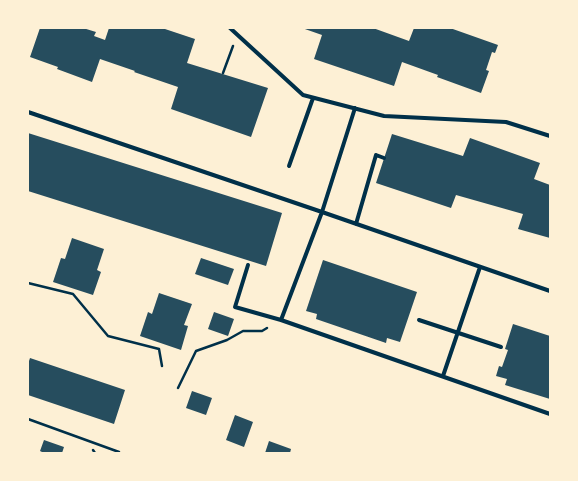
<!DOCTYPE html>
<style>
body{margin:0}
#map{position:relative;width:578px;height:481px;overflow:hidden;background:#fdf0d5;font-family:Merriweather,serif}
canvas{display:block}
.frame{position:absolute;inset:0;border:29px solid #fdf0d5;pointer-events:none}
</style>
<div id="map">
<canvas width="578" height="481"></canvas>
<div class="frame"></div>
</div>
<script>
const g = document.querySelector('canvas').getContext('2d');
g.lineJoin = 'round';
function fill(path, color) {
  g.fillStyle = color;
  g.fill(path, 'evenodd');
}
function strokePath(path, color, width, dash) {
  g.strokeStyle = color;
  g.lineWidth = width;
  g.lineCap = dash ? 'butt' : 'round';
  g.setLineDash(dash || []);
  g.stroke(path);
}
fill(new Path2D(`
 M 40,28 L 83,28 L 96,32 L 94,36 L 105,40 L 109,28 L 162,28 L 195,39 L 187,63 L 268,88 L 251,137 L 171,109 L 178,87 L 134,72 L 135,71 L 100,59 L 92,82 L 57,69 L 58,67 L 30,57 Z
 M 302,28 L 373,28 L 409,41 L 414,28 L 450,28 L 498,45 L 495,53 L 492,52 L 486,70 L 489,71 L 481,93 L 437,77 L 438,75 L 402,62 L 394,86 L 314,59 L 322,35 Z
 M 28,133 L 282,213 L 266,266 L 28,191 Z
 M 392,134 L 463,156 L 470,138 L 540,163 L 534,179 L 550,185 L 550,238 L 518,229 L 523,214 L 456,195 L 451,208 L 376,183 Z
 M 72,238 L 104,249 L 97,270 L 101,272 L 93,295 L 53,282 L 61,258 L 65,259 Z
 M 201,258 L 234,269 L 228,285 L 195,274 Z
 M 323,260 L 417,292 L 400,342 L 387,338 L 386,343 L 316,319 L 317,314 L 306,311 Z
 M 159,293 L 192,304 L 184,325 L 188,326 L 181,350 L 140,336 L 148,312 L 152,314 Z
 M 214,312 L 234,319 L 228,336 L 208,329 Z
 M 513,324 L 550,336 L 550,399 L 505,385 L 507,379 L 496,376 L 499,366 L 502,367 L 508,350 L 505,349 Z
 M 30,358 L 125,390 L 114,424 L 28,395 L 28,364 Z
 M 192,391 L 212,398 L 206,415 L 186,408 Z
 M 235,415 L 253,422 L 244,447 L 226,440 Z
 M 44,440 L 64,447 L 62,453 L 44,453 L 40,451 Z
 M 269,441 L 291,449 L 290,453 L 265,453 Z`), '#264d5e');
strokePath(new Path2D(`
 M 223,73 L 233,46
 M 28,283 L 73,294 L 108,336 L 159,349 L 162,366
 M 178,388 L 196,351 L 227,340 L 243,331 L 262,331 L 267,328
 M 28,419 L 119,452
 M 93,450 L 95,453`), '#003049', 2.5);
strokePath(new Path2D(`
 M 230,28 L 303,95 L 384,116 L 506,122 L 550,136
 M 355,108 L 322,212 L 550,291
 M 28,112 L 322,212 L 281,320
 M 289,166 L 313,98
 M 356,224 L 376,155 L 384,158
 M 248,265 L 235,307 L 281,320 L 550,414
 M 419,320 L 501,347
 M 443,376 L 480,267`), '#003049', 4);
</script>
